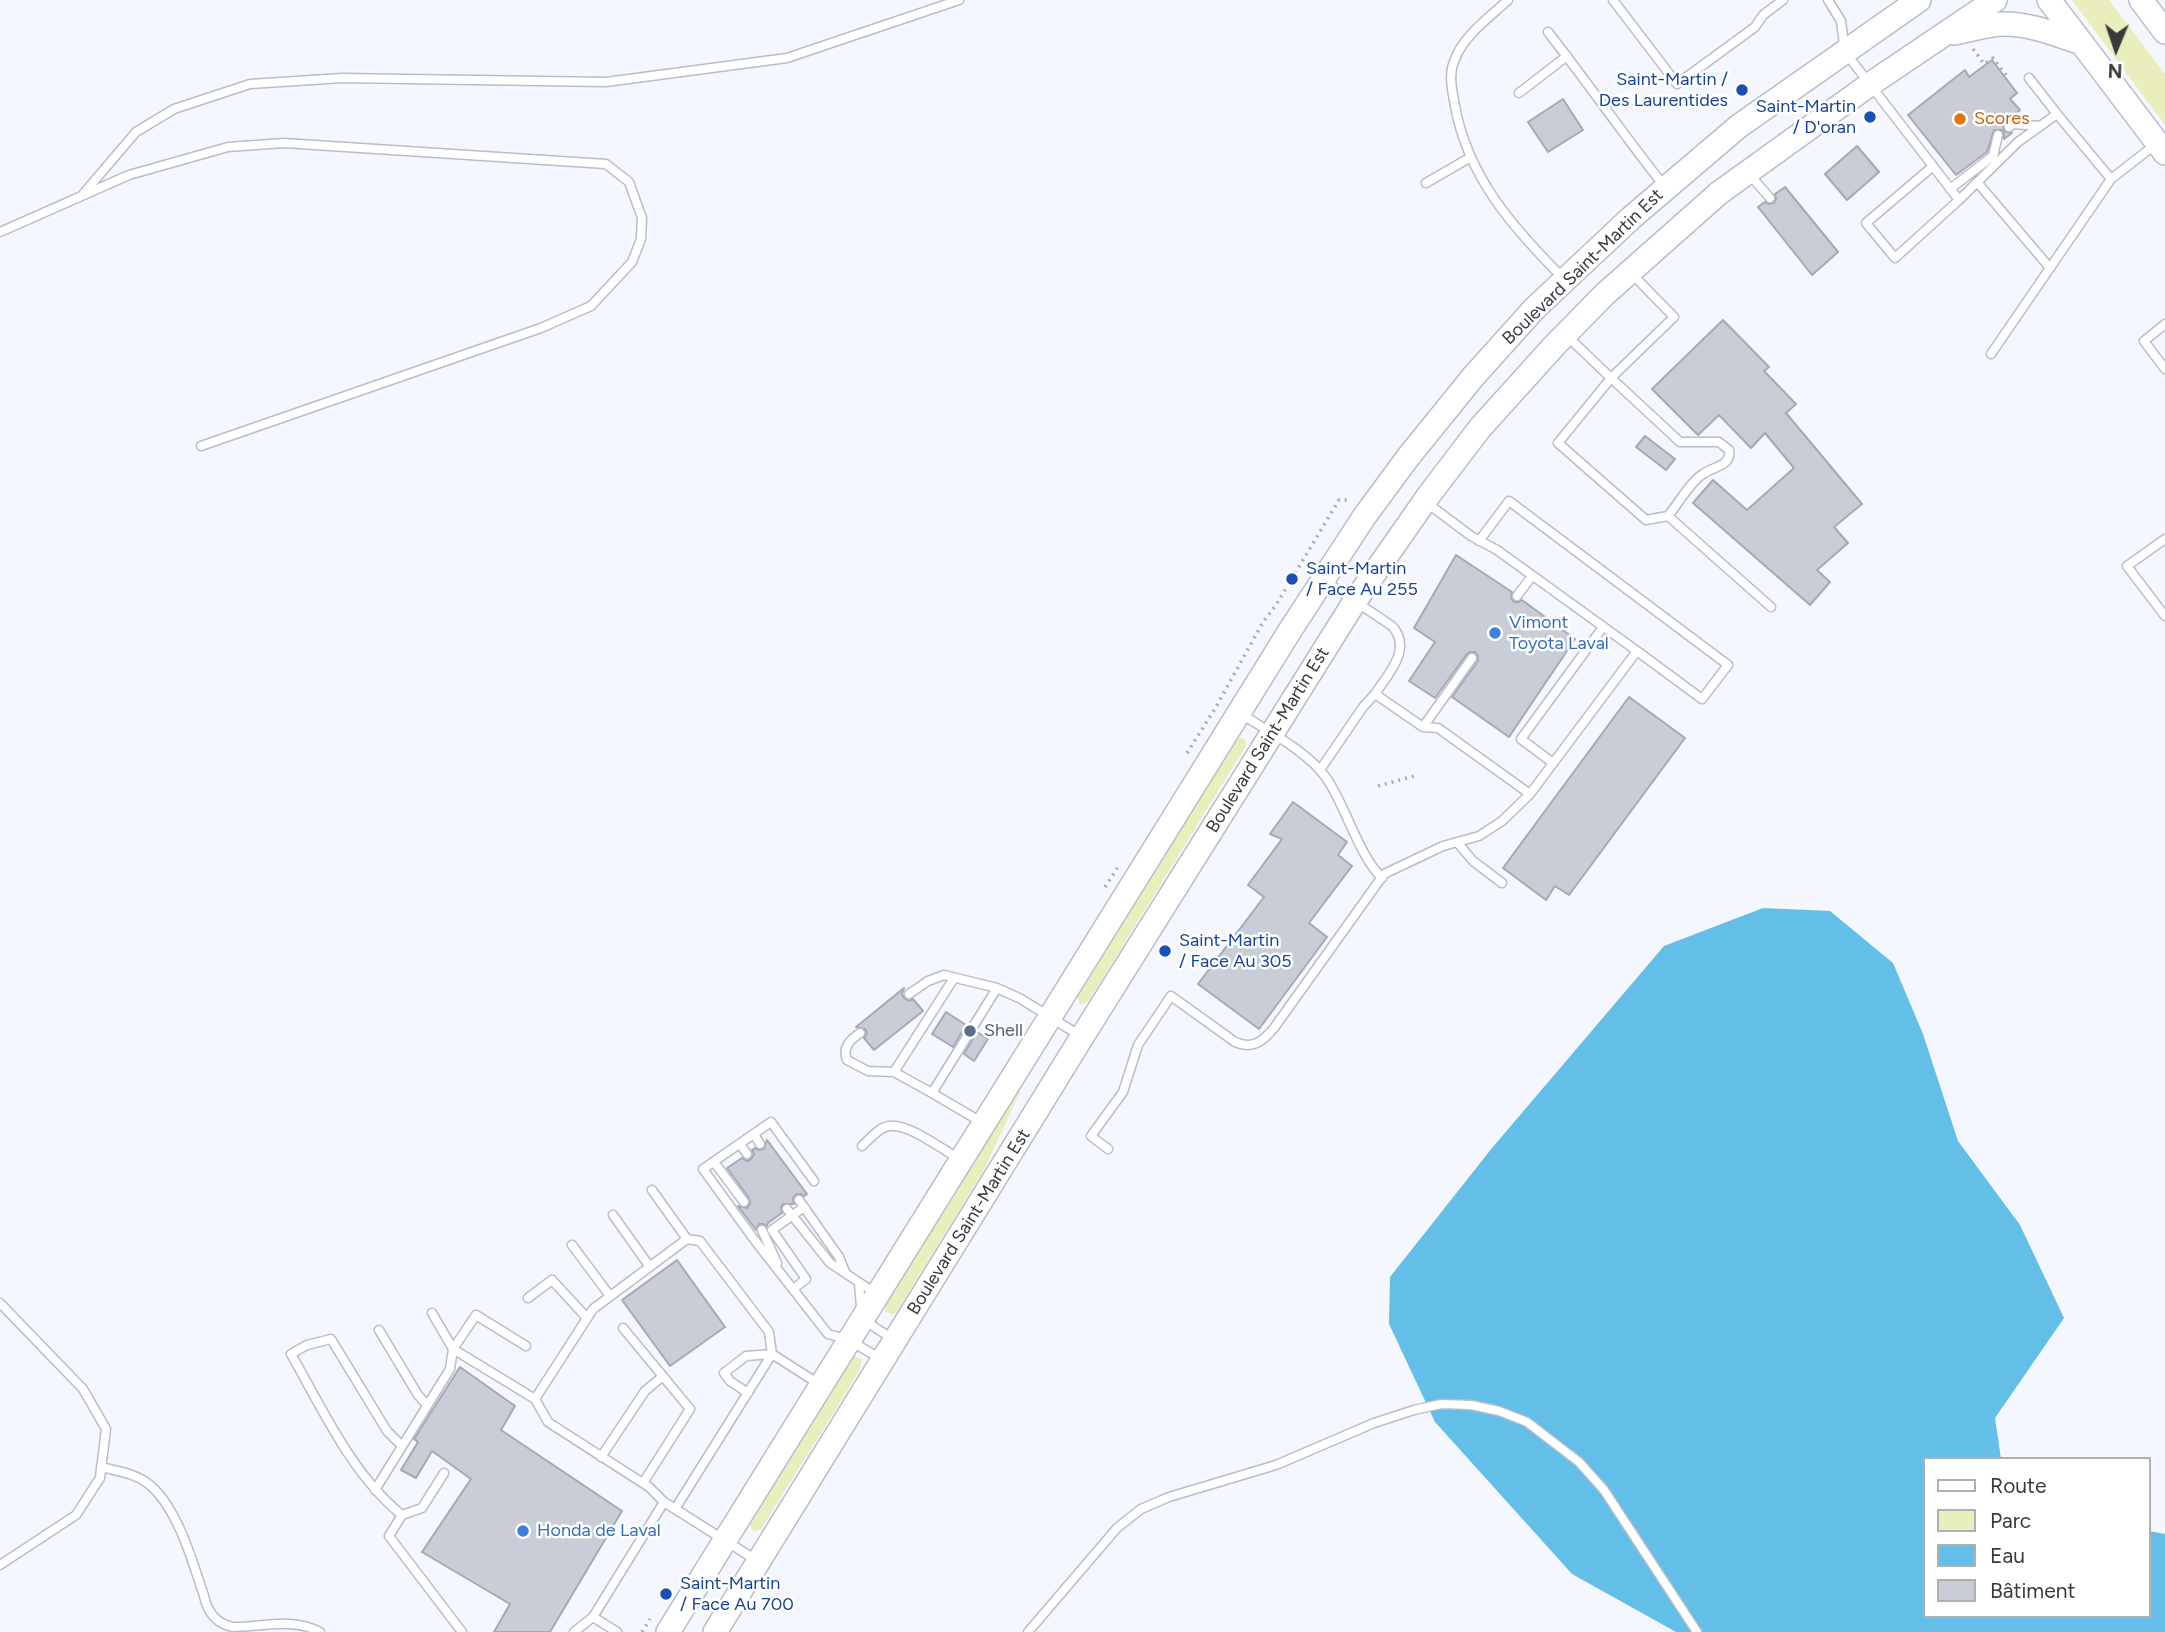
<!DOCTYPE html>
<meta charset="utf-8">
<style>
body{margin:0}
#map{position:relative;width:2165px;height:1632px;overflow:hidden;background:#f4f7fe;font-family:Figtree,sans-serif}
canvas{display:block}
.legend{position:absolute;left:1923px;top:1457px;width:228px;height:161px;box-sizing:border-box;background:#fff;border:2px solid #afb0b2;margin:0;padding:9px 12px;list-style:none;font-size:21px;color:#383a3e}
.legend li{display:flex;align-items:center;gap:14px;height:35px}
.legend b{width:35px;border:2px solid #afb0b2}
.north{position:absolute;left:2081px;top:14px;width:70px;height:70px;-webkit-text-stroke:5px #fff;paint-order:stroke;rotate:182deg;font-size:19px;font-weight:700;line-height:28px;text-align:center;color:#383a3e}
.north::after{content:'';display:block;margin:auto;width:24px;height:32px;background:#383a3e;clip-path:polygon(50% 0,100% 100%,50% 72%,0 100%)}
</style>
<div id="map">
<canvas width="2165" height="1632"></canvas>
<ul class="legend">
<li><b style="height:9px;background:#fff"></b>Route</li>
<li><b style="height:19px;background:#eaeebd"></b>Parc</li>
<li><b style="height:19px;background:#63bfe8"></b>Eau</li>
<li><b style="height:19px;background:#c8cdd8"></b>Bâtiment</li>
</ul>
<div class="north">N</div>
</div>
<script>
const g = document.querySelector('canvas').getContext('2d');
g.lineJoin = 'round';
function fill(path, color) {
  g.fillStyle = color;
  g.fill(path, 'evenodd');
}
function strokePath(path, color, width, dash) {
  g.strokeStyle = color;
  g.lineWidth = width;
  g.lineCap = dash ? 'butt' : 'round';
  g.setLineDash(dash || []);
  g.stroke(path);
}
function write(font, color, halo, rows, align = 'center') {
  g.font = font + ' Figtree,sans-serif';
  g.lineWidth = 5;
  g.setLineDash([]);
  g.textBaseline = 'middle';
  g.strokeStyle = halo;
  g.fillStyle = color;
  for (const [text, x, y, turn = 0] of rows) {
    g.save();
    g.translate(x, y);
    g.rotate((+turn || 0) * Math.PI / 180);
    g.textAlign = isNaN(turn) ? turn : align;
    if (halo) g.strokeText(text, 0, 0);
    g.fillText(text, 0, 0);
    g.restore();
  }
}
fill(new Path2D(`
 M 2072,0 L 2109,0 L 2165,74 L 2165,125 Z
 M 1239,737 L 1246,740 L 1246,746 L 1088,1002 L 1082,1005 L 1079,1003 L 1077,997 L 1078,994 Z
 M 1018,1090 L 1020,1092 L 984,1170 L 896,1313 L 891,1314 L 886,1312 L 884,1306 Z
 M 855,1356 L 862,1359 L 860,1370 L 761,1529 L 755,1531 L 752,1530 L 749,1523 L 850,1360 Z`), '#eaeebd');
fill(new Path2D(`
 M 1763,908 L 1830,911 L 1893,963 L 1923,1034 L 1958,1141 L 2020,1225 L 2064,1318 L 1995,1418 L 2001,1459 L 1925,1459 L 1925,1616 L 2149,1616 L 2149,1531 L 2165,1534 L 2165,1632 L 1676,1632 L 1572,1574 L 1435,1422 L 1389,1324 L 1390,1277 L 1492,1148 L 1664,946 Z`), '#63bfe8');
const building = new Path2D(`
 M 1992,60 L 2017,93 L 2010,99 L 2020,110 L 2003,125 L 2004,131 L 2012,133 L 2004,139 L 2004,134 L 2002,130 L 1994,130 L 1987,152 L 1956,175 L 1908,115 L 1965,70 L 1969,77 Z
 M 1563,99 L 1583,130 L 1548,152 L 1528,122 Z
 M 1857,146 L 1879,172 L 1847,200 L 1825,174 Z
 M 1785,187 L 1838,252 L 1812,275 L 1758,207 L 1765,202 L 1769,204 L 1774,203 L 1776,199 L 1775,194 Z
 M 1723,320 L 1769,367 L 1764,371 L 1796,404 L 1786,413 L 1862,504 L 1834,527 L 1848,543 L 1817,570 L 1830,582 L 1810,605 L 1693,503 L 1713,480 L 1747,510 L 1794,468 L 1765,433 L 1751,448 L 1719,415 L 1698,435 L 1652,389 Z
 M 1645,436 L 1675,459 L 1666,470 L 1636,447 Z
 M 1456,555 L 1512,592 L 1511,598 L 1514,602 L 1519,602 L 1522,600 L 1575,639 L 1509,737 L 1452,697 L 1478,661 L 1478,656 L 1475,652 L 1470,652 L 1467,654 L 1435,698 L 1409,681 L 1435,642 L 1414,628 Z
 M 1629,697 L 1685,738 L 1569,895 L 1555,886 L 1546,900 L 1503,868 Z
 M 1293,802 L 1347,842 L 1338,855 L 1352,866 L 1309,923 L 1327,937 L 1259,1029 L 1198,984 L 1264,897 L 1248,885 L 1282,839 L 1270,834 Z
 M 904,988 L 902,994 L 904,998 L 909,1001 L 913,999 L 923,1011 L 874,1050 L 864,1038 L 867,1033 L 865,1029 L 856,1027 Z
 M 946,1012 L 966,1025 L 953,1047 L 932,1034 Z
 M 977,1032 L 988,1039 L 974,1061 L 964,1054 Z
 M 767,1140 L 807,1194 L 804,1196 L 801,1194 L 796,1194 L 793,1198 L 794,1204 L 783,1204 L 781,1207 L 782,1213 L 768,1223 L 767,1226 L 763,1224 L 759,1224 L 756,1230 L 738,1206 L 747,1208 L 750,1204 L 749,1198 L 727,1168 L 742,1158 L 747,1161 L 751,1159 L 754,1154 L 752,1150 L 755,1148 L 759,1150 L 764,1149 Z
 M 677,1260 L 725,1327 L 670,1366 L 622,1300 Z
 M 460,1367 L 515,1406 L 501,1430 L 622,1511 L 550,1632 L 494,1632 L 510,1604 L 422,1552 L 471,1479 L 432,1451 L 416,1478 L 401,1470 L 418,1442 L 414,1439 Z`);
fill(building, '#c8cdd8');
strokePath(building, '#a4a9b3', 2);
const lane = new Path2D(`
 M 1508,0 C 1490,17 1464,35 1455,59 C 1448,74 1452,90 1455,106 C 1468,178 1515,230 1564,279
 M 1613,0 L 1677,84 L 1755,27 L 1763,15 L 1783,0
 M 1828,0 L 1841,21 L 1845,52 L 1959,200 L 2018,142 L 2057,114 L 2111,179 L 2156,144
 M 1548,32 C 1588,83 1625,137 1665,187
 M 2029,78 L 2057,114
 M 1519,93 L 1567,56
 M 2009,127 L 2013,124 L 2040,126
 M 1932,167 L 1866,223 L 1895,258 L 1959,200
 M 1749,174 L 1770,198
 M 1977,182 L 2050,268
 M 1426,183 L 1471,157
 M 1950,189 L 1993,156 L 1998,135
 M 84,193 L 136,132 L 174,109 L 250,84 L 342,78 L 606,82 L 787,58 L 959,0
 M 0,232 L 129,175 L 228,147 L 284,143 L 606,164 L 629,182 L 642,218 L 641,239 L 632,262 L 591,306 L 541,328 L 201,446
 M 2165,324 L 2144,341 L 2165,369
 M 1566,335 L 1611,378 L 1674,317 L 1631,273
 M 1991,354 L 2111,179
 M 1668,516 C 1679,503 1689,483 1703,474 C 1714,466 1732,466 1729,450 L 1719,442 L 1680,442 L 1611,378 L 1558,443 L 1646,520 L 1668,516 L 1771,607
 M 2165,539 L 2127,566 L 2165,616
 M 1479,541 L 1509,501 L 1728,665 L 1702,699 L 1637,651
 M 1325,581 L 1392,626 C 1413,649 1388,674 1375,694 L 1423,727 L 1438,728 L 1530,794
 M 1517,596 L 1532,576
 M 1241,714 C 1268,731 1310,753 1327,779 C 1346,807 1359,856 1382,878
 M 1423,727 L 1472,658
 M 1553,763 L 1521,739 L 1603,627
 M 1320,770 L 1363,707 L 1375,694
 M 1457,842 L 1473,861 L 1502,883
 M 909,994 L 928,981 L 944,975 L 997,988
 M 860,1033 C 850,1040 842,1047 847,1060 L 868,1071 L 894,1072 L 932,1093
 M 894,1072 L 954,978
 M 983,1123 L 932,1093 L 997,988 L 1021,999 L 1079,1035
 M 754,1134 L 760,1144
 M 740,1144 L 747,1154
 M 862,1146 C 869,1140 879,1127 889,1126 C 908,1123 942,1149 959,1159
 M 1108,1149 L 1091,1136 L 1123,1092 L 1138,1045 L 1171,996 L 1235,1042 C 1253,1050 1263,1041 1274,1028 L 1384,874 L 1443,846 L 1479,836 L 1502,821 L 1530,794 L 1637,651 L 1497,550 L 1471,536 L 1427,503
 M 714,1162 L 744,1202
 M 814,1181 L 771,1122 L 703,1169 L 753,1238 L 828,1334 L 849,1340 L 881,1359
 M 652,1190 L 687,1239
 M 799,1200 L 839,1257 L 845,1272
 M 787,1209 L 830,1263 L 875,1293
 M 613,1215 L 650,1267
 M 762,1230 L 777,1263
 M 572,1245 L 610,1296
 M 859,1283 L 862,1319 L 893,1339
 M 793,1289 L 806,1279 L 772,1230 L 804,1207
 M 528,1298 L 552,1280 L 587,1318
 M 0,1303 L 83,1389 L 106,1429 L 100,1478 L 76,1515 L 0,1565
 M 432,1313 L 453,1349 L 535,1399
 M 623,1328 L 690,1409 L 643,1483
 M 379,1330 L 418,1395 L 427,1405
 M 748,1393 L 730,1381 L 724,1373 L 746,1356 L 772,1354 L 769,1332 L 700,1241 L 687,1239 L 593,1309 L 535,1399 L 548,1422 L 649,1487 L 664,1502 L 756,1560
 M 402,1446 L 387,1431 L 331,1339 L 307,1345 L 291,1354 C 322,1408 352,1475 402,1515 L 389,1536 L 462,1632
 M 601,1457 L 645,1391 L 663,1376
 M 101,1467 C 118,1471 138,1474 151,1486 C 176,1508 191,1556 201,1587 C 204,1594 205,1602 208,1608 C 213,1618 222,1625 233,1627 C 262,1627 293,1617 320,1632
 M 375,1490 L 450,1369 L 453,1349 L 476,1315 L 526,1346
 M 675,1509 L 772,1354 L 819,1384
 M 402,1515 L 422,1508 L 444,1473
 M 593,1617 L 617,1632
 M 574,1632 L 593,1617 L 664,1502
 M 1028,1632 L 1117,1528 L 1141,1509 L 1169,1497 L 1276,1465 L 1374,1423 L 1414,1410 L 1441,1404 L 1471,1405 L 1499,1411 L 1527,1422 L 1579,1462 L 1604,1490 L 1697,1632`);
const secondary = new Path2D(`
 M 2049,0 L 2165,153
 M 2141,0 L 2165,32
 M 1954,33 C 1971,30 1988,24 2005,24 C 2031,24 2057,35 2082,43
 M 668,1632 L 1291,629 L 1364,517 L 1409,456 L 1473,377 L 1534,309 L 1631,218 L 1739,126 L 1919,0
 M 715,1632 L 1082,1037 L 1355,601 L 1429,495 L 1480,428 L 1554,346 L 1605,294 L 1719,193 L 1869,85 L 1995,0`);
strokePath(lane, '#b8bdc8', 11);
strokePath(secondary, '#b8bdc8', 26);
strokePath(new Path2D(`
 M 1973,49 L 1984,64 L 1993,58 L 2006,75
 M 1187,753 L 1216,707 L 1263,622 L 1276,605 L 1339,500 L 1351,500
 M 1378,786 L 1414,776
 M 1105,887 L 1118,867
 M 642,1632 L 650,1619`), '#a8aab0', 3.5, [2, 5]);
strokePath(lane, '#fff', 8);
strokePath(secondary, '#fff', 23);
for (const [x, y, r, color] of [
 [1742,90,7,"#1a4fb4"],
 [1870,117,7,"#1a4fb4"],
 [1960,119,7,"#e8710a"],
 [1292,579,7,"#1a4fb4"],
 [1495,633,7,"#3f7fe0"],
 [1165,951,7,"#1a4fb4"],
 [970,1031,7,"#5c6f8a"],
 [523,1531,7,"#3f7fe0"],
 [666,1594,7,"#1a4fb4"]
]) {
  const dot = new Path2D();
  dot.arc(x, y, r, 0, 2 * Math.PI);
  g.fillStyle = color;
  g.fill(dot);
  strokePath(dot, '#fff', 2.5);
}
write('18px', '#164399', '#fff', [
 ["Saint-Martin /",1728,80,"right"],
 ["Des Laurentides",1728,101,"right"],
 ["Saint-Martin",1856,107,"right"],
 ["/ D'oran",1856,128,"right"],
 ["Saint-Martin",1306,569],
 ["/ Face Au 255",1306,590],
 ["Saint-Martin",1179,941],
 ["/ Face Au 305",1179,962],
 ["Saint-Martin",680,1584],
 ["/ Face Au 700",680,1605]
], 'left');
write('18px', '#c56008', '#fff', [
 ["Scores",1974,119]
], 'left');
write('18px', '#383a3e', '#fff', [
 ["Boulevard Saint-Martin Est",1583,267,-44],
 ["Boulevard Saint-Martin Est",1268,740,-58],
 ["Boulevard Saint-Martin Est",969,1222,-58]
]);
write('18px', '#366cbe', '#fff', [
 ["Vimont",1509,623],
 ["Toyota Laval",1509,644],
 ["Honda de Laval",537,1531]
], 'left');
write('18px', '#4e5e75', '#fff', [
 ["Shell",984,1031]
], 'left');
</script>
